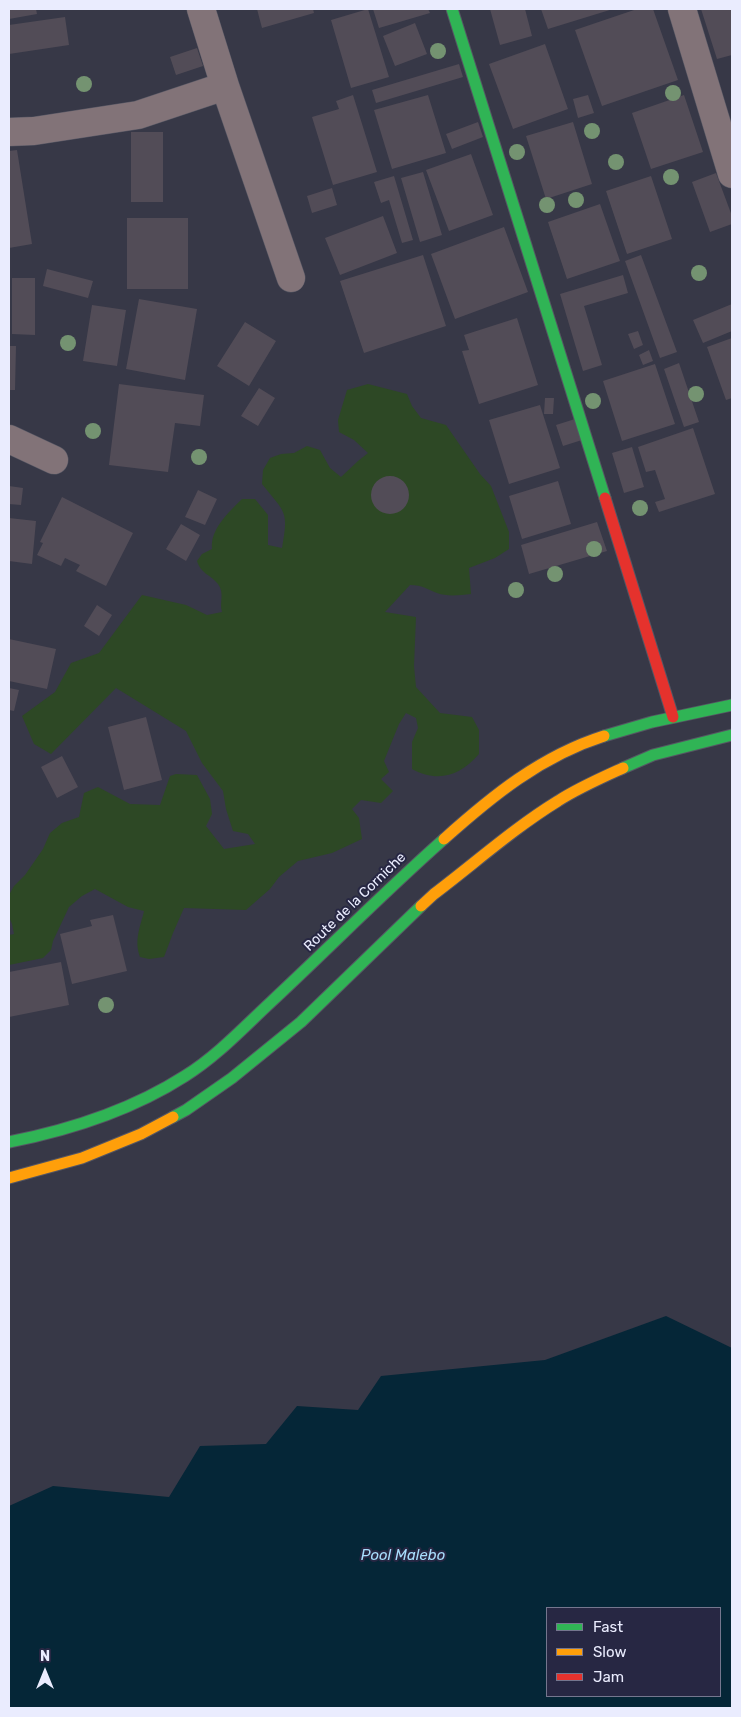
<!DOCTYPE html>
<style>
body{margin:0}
#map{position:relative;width:741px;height:1717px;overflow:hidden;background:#373847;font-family:Rubik,sans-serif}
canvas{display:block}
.frame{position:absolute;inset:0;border:10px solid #eaecfe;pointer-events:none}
.legend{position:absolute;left:546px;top:1607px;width:175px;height:90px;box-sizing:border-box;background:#272743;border:1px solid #75768e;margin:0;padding:6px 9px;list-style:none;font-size:15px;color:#eaecfe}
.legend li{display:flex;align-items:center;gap:10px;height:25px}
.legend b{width:25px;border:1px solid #75768e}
.north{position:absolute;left:20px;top:1647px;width:50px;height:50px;-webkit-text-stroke:4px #272743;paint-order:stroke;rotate:0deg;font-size:14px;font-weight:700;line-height:20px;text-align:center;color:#eaecfe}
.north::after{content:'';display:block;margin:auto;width:18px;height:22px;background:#eaecfe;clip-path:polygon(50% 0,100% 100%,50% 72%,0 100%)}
</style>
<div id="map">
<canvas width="741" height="1717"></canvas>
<div class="frame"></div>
<ul class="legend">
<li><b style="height:6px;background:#30b455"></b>Fast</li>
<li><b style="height:6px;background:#ff9f0a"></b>Slow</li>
<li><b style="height:6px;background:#e5322d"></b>Jam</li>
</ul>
<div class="north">N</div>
</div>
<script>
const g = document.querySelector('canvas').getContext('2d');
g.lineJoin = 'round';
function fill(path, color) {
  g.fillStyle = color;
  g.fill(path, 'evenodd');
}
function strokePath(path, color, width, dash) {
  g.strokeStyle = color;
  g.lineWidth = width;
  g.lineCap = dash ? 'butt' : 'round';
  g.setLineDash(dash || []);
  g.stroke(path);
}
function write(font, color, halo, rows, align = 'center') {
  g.font = font + ' Rubik,sans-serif';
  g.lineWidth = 4;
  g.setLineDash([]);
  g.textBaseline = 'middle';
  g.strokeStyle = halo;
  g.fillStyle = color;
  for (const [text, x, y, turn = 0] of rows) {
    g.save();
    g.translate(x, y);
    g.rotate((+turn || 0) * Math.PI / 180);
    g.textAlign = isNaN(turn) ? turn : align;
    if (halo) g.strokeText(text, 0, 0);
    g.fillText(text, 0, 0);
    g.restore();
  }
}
fill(new Path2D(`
 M 368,384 L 407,394 L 412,406 L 421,418 L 446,425 L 480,474 L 491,486 L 509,532 L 509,549 L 495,558 L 469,568 L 471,594 C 460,595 448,597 437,593 C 426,589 423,585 410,585 L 385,612 L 416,617 L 414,666 L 416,687 L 440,713 L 472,717 L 479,730 L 479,754 C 460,776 438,783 412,769 L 412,742 L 418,728 L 416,718 L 406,713 L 399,724 L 384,761 L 389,772 L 381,779 L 393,791 L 381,803 L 361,800 L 352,809 L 359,818 L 362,839 L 332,853 L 298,861 L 279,877 L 270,889 L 246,910 L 184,908 L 173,933 L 164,957 L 149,959 L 140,957 C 134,940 140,928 144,911 L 128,907 L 95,889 L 82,896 L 69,907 L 53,941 L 51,950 L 43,958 L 9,965 L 9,935 L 14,934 L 12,924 L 9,917 L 9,895 L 14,886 L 25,875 L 43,849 L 50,833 L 62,823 L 79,817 L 84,793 L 98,787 L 130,804 L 160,805 L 170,776 L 176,774 L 197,775 L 210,799 L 212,814 L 206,826 L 224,849 L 255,844 L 248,834 L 233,831 L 226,809 L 223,791 L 202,763 L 186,731 L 116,688 L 51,754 L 34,744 L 22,716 L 55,692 L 71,663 L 99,653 L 142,595 L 186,605 L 207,615 L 222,612 C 219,603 225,593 218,584 C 210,574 201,574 197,561 L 202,554 L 212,549 C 210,529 229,512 242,499 L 255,499 L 268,515 L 268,545 L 282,548 C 289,510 285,513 262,484 L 263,470 L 270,458 L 281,454 L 294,453 L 307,446 L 320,450 L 330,468 L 341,477 L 358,461 L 368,453 L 354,440 L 339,432 L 338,420 L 347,390 Z`), '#2d4825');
fill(new Path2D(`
 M 666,1316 L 732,1348 L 732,1708 L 9,1708 L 9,1506 L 53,1486 L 169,1497 L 200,1446 L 266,1444 L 297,1406 L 358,1410 L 381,1376 L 545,1360 ZM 547,1608 L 720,1608 L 720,1696 L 547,1696 Z`), '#052637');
fill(new Path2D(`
 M 9,9 L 36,9 L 37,14 L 9,19 Z
 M 257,9 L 313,9 L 314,13 L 262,28 Z
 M 368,9 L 389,77 L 351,88 L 331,20 Z
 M 373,9 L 428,9 L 430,13 L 379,28 Z
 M 490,9 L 525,9 L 532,36 L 500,45 Z
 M 541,9 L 613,9 L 548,29 Z
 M 637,9 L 653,9 L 678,80 L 602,106 L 575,30 Z
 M 701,9 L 732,9 L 732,55 L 717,59 Z
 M 65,17 L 69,45 L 9,54 L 9,25 Z
 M 415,23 L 427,54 L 395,66 L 383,36 Z
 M 545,44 L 568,109 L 513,129 L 489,64 Z
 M 197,48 L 203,66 L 176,75 L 170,57 Z
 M 459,64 L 463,77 L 376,103 L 372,90 Z
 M 353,95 L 377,172 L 333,185 L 312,117 L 339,109 L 336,101 Z
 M 428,95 L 446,153 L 392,169 L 374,110 Z
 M 588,95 L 594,113 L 578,118 L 573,99 Z
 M 684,95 L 703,152 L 651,169 L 632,113 Z
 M 478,122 L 483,137 L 452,149 L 446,134 Z
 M 573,122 L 592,184 L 546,199 L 526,136 Z
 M 131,132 L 163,132 L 163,202 L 131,202 Z
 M 17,150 L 32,244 L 9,248 L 9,151 Z
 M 471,154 L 493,215 L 449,231 L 426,170 Z
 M 423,172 L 442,235 L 420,242 L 401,178 Z
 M 716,173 L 732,216 L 732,224 L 710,232 L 692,182 Z
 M 394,176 L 413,240 L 402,243 L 389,200 L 381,203 L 374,182 Z
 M 651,176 L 672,239 L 627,254 L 606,191 Z
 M 332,188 L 337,205 L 312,213 L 307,196 Z
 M 600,204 L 620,261 L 567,279 L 548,222 Z
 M 383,216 L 397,253 L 340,275 L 325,238 Z
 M 127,218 L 188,218 L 188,289 L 127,289 Z
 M 504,227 L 528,292 L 455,319 L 431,254 Z
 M 423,255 L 446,326 L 364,353 L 340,281 Z
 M 641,255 L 677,352 L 660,358 L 625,261 Z
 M 47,269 L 93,281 L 88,298 L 43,286 Z
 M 623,275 L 628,293 L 584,306 L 602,365 L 583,371 L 560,294 Z
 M 12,278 L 35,278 L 35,335 L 12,334 Z
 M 139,299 L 197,309 L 185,380 L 126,369 Z
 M 732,304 L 732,331 L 703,343 L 693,320 Z
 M 92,305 L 126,310 L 117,366 L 83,361 Z
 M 517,318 L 538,385 L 479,404 L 462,351 L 469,350 L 464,335 Z
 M 245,322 L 276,341 L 249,386 L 217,366 Z
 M 638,331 L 643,345 L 634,349 L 628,334 Z
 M 732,338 L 732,398 L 726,400 L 707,347 Z
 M 9,346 L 16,346 L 15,390 L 9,390 Z
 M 649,350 L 653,361 L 643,365 L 639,355 Z
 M 679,363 L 699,422 L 684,427 L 664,369 Z
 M 655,364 L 675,424 L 622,441 L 603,381 Z
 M 119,384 L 204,395 L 200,426 L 175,423 L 168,472 L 109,465 Z
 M 259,388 L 275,398 L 258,426 L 241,416 Z
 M 545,398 L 554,398 L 553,414 L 544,414 Z
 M 540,405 L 560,468 L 509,484 L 489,420 Z
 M 575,419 L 582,440 L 563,446 L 556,425 Z
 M 693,428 L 715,494 L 659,512 L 655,502 L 665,499 L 655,470 L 646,472 L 638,447 Z
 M 632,447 L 644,487 L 624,493 L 612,453 Z
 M371 495a19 19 0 1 1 38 0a19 19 0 1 1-38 0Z
 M 558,481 L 571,524 L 522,539 L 509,496 Z
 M 9,486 L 23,488 L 21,505 L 9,504 Z
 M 198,490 L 217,499 L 205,525 L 185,517 Z
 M 62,497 L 133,533 L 106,586 L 76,571 L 80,565 L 65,558 L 61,566 L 37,555 L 43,543 L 40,542 Z
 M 9,518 L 36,521 L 32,564 L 9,561 Z
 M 597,522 L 607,551 L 529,574 L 521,545 Z
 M 181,524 L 200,535 L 186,561 L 166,549 Z
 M 97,605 L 112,615 L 99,636 L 84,626 Z
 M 9,639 L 56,649 L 47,689 L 9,681 Z
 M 9,688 L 19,690 L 14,711 L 9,710 Z
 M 146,717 L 162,780 L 124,790 L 108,727 Z
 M 62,756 L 78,787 L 57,798 L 41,767 Z
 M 113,915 L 127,971 L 72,984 L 60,934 L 92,926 L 90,920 Z
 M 61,962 L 69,1005 L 9,1017 L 9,972 Z`), '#524c57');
const street = new Path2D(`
 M 201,9 L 225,86 L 291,278
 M 682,9 L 732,174
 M 9,132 L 34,131 L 138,115 L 225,86
 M 9,439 L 54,460`);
const fast = new Path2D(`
 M 452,9 L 605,498
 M 604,736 L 652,722 L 732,705
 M 623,768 L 653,755 L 732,735
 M 173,1117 L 186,1110 L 232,1078 L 301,1022 L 421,906
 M 9,1142 C 70,1130 132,1110 185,1076 C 217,1056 243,1028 271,1002 C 329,948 384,892 444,839`);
const slow = new Path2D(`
 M 444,839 C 492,796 541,756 604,736
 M 421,906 L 434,894 C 475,863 514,828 558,801 C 578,788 601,778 623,768
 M 9,1178 L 82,1158 L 141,1134 L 173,1117`);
const jam = new Path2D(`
 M 605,498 L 673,717`);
strokePath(street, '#555663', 29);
strokePath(fast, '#555663', 13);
strokePath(slow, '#555663', 13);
strokePath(jam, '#555663', 13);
strokePath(street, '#827378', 28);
strokePath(fast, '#30b455', 11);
strokePath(slow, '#ff9f0a', 11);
strokePath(jam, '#e5322d', 11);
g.fillStyle = '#749371';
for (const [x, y] of [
 [438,51],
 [84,84],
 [673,93],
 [592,131],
 [517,152],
 [616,162],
 [671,177],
 [576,200],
 [547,205],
 [699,273],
 [68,343],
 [696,394],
 [593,401],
 [93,431],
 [199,457],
 [640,508],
 [594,549],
 [555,574],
 [516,590],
 [106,1005]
]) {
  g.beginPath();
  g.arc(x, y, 8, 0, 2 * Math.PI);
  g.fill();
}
write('14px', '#eaecfe', '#272743', [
 ["Route de la Corniche",355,902,-44]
]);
write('italic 15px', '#a8ddfc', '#272743', [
 ["Pool Malebo",403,1556]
]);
</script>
